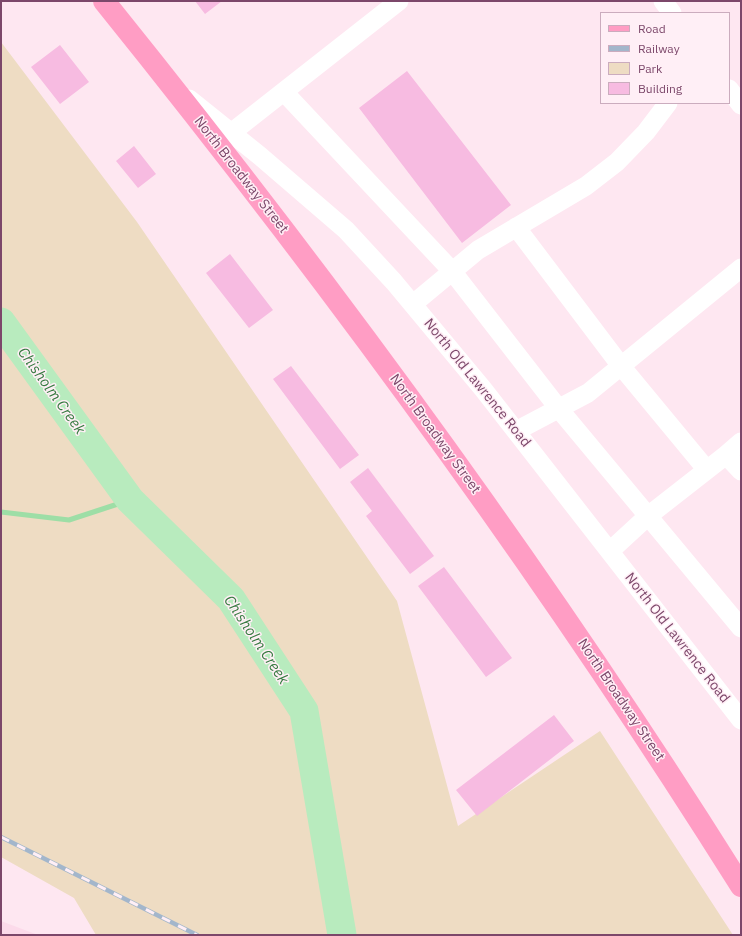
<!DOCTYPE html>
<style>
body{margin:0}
#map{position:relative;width:742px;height:936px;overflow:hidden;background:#fee7f1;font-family:"IBM Plex Sans",sans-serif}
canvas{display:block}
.frame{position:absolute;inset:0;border:2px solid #7c476a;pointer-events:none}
.legend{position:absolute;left:600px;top:12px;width:130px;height:92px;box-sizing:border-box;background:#ffeff6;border:1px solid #cbacbe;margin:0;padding:5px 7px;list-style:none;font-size:12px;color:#7c476a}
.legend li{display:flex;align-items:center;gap:8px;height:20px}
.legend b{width:20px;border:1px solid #cbacbe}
</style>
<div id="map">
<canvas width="742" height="936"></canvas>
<div class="frame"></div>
<ul class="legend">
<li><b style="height:5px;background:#ff9dc4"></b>Road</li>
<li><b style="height:5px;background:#a3b6cb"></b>Railway</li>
<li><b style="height:11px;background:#eedcc3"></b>Park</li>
<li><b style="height:11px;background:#f7bbe1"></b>Building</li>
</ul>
</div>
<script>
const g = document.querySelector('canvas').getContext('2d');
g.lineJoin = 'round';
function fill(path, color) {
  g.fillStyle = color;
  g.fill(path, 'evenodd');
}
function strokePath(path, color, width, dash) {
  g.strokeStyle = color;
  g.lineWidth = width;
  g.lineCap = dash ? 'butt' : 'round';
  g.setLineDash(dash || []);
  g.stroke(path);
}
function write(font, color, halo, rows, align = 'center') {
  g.font = font + ' "IBM Plex Sans",sans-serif';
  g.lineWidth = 3;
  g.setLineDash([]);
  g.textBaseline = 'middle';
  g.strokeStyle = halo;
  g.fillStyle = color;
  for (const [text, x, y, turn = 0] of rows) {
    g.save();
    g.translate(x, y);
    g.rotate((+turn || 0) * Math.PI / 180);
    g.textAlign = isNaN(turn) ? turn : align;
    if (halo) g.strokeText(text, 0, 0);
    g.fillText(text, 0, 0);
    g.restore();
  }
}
fill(new Path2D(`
 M 1,921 L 38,935 L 1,935 Z`), '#fcdaea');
fill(new Path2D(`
 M 1,42 L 137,222 L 397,601 L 458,826 L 600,731 L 733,935 L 96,935 L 74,898 L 1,857 Z`), '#eedcc3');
strokePath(new Path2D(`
 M 1,512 L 69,520 L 130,500`), '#9ddea6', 5);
strokePath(new Path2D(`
 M 1,322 L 130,500 L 231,599 L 304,711 L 342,935`), '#b8ebbe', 29);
fill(new Path2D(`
 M 195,1 L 222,1 L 205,14 Z
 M 60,45 L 89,82 L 60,104 L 31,67 Z
 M 407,71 L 511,205 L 462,243 L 359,108 Z
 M 134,146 L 156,174 L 138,188 L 116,161 Z
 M 230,254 L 273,310 L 249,328 L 206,273 Z
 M 291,366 L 359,455 L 340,469 L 273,379 Z
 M 368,468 L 434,556 L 410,574 L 366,516 L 372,511 L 350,482 Z
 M 444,567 L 512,658 L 486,677 L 418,586 Z
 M 554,715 L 574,741 L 477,816 L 456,790 Z`), '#f7bbe1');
strokePath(new Path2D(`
 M 663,1 L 672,13
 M 729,89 L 741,105
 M 284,92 L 452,271 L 559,409 L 648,516 L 610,551
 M 189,99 L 260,156 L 346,230 L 394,282 L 483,389 L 741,720
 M 231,133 L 399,1
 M 516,227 L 621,366 L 707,470
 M 413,304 L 478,250 L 586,186 L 617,162 L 646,132 L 668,103
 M 516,431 L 588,393 L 741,268
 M 726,455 L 741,442
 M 741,471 L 726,455 L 648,516 L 741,628`), '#fff', 19);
strokePath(new Path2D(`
 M 104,1 C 332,284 548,578 741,886`), '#ff9dc4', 22);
const rail = new Path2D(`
 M 1,837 L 197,935`);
strokePath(rail, '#a3b6cb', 4.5);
strokePath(rail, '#ffeff6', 3, [9]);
write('14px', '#7c476a', '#ffeff6', [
 ["North Broadway Street",241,175,52],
 ["North Old Lawrence Road",477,383,51],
 ["North Broadway Street",435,434,54],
 ["North Old Lawrence Road",677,638,52],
 ["North Broadway Street",621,700,56]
]);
write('italic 15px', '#367b40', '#ffeff6', [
 ["Chisholm Creek",51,391,54],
 ["Chisholm Creek",256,640,56]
]);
</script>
